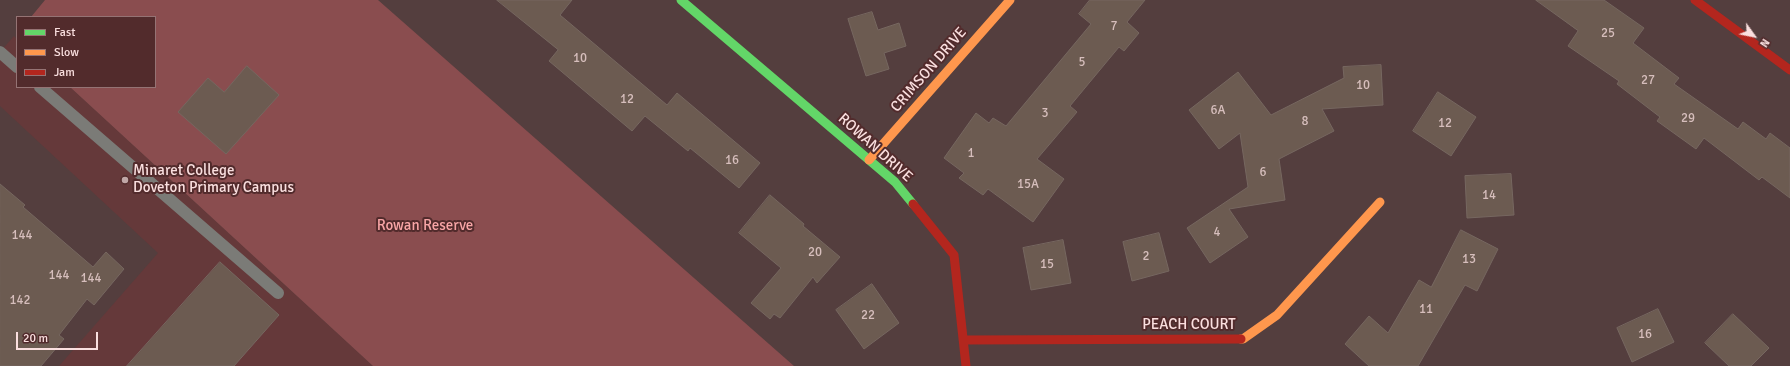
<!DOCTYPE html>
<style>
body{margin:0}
#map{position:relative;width:1790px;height:366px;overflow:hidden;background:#543e3e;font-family:Signika,sans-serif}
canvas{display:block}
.legend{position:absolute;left:16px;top:16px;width:140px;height:72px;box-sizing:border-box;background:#522b2c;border:1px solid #957374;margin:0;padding:5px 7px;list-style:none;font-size:12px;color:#fadfdf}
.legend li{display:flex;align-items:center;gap:8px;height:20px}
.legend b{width:20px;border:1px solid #957374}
.north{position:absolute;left:1734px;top:16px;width:40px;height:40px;-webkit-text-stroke:3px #522b2c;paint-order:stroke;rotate:123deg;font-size:11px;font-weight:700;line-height:16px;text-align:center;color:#fadfdf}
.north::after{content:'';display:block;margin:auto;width:14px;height:18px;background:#fadfdf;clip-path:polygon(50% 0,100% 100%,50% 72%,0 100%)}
.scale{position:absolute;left:16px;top:332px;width:82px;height:18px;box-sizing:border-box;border:2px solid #fadfdf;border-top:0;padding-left:5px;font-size:12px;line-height:14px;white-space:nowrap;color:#fadfdf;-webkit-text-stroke:3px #522b2c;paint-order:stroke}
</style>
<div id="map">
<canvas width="1790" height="366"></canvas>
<ul class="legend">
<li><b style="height:5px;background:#63d668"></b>Fast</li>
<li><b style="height:5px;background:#ff974d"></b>Slow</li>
<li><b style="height:5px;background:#b3261e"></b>Jam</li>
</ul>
<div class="north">N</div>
<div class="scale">20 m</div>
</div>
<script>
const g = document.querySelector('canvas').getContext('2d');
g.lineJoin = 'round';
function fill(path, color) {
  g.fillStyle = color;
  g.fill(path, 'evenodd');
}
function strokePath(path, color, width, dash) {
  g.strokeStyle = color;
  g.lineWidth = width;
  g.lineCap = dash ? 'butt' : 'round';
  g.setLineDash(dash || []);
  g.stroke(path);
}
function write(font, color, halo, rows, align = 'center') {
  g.font = font + ' Signika,sans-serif';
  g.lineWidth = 4;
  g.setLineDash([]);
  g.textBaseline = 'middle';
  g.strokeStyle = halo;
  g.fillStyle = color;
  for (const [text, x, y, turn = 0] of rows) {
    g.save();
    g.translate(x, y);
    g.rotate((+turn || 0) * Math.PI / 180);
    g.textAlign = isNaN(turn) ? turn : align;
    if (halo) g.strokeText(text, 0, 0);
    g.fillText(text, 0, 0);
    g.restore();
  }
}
fill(new Path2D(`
 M 14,36 L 17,39 L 17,87 L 70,87 L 373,366 L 59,366 L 158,253 L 0,106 L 0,52 Z`), '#65393a');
fill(new Path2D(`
 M 45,0 L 378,0 L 794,366 L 373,366 L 70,87 L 155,87 L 155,17 L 31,17 Z`), '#8a4d4f');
const building = new Path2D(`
 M 497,0 L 572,0 L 560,15 L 667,105 L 677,93 L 760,163 L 739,188 L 690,148 L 688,151 L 645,116 L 632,131 L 549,61 L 558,50 Z
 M 1090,0 L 1145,0 L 1127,22 L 1139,33 L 1124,51 L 1119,47 L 1070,106 L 1077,112 L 1037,159 L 1064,179 L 1033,222 L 988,189 L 983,195 L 959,178 L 964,173 L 944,158 L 976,113 L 989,123 L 993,118 L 1006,126 L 1091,24 L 1079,14 Z
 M 1536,0 L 1604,0 L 1644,28 L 1633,43 L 1679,78 L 1674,84 L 1738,129 L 1743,122 L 1766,139 L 1770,133 L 1790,148 L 1790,198 L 1762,177 L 1759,180 L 1704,138 L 1696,149 L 1657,121 L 1660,117 L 1617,84 L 1619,81 L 1568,46 L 1578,31 Z
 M 872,12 L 878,30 L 899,23 L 906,46 L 884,53 L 889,69 L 866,76 L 848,19 Z
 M 1381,65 L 1383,105 L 1322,109 L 1334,131 L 1279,159 L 1285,200 L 1229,209 L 1248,237 L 1210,263 L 1187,228 L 1248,187 L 1240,133 L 1219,149 L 1189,110 L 1238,72 L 1271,115 L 1344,78 L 1343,67 Z
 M 247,66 L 279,95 L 226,154 L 178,112 L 208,78 L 224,92 Z
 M 1438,92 L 1476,117 L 1451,156 L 1413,131 Z
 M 1511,174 L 1514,215 L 1467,218 L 1465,176 Z
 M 0,184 L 25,205 L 23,207 L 93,267 L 106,252 L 124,269 L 94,305 L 87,299 L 59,335 L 64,339 L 41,366 L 0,366 Z
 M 770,195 L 804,224 L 803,226 L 840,257 L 817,283 L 813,277 L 780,318 L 774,314 L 770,319 L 751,303 L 781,268 L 739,233 Z
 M 1461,230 L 1498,249 L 1477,291 L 1465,285 L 1418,366 L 1369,366 L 1345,344 L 1369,316 L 1388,333 L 1419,280 L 1431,287 Z
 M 1159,233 L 1169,271 L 1132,281 L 1123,242 Z
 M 1063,240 L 1071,283 L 1031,290 L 1023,248 Z
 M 220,262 L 279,315 L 234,366 L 127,366 Z
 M 872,284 L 899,323 L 864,349 L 836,310 Z
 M 1658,309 L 1674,342 L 1632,362 L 1617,328 Z
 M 1733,314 L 1769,348 L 1751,366 L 1729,366 L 1705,343 Z`);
fill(building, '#6c5b51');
strokePath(building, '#766760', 1);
strokePath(new Path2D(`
 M 0,52 L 17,67
 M 40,87 L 278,293`), '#7b7b77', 12);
strokePath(new Path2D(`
 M 681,0 L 895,182 L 913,204`), '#63d668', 9);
strokePath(new Path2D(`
 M 869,160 L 1010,0
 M 1241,339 L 1243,339 L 1277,315 L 1380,202`), '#ff974d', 9);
strokePath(new Path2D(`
 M 1695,0 L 1790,70
 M 913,204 L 954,255 L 966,366
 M 964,340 L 1241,339`), '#b3261e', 9);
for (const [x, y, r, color] of [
 [125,180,4,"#c0a7a7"]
]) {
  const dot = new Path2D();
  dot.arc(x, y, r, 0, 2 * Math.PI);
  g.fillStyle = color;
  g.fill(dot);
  strokePath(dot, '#522b2c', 1.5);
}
write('13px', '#d6bebc', null, [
 ["7",1114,27],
 ["25",1608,34],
 ["10",580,59],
 ["5",1082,63],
 ["27",1648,81],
 ["10",1363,86],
 ["12",627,100],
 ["6A",1218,111],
 ["3",1045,114],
 ["29",1688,119],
 ["8",1305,122],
 ["12",1445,124],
 ["1",971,154],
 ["16",732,161],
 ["6",1263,173],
 ["15A",1028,185],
 ["14",1489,196],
 ["4",1217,233],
 ["144",22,236],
 ["20",815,253],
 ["2",1146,257],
 ["13",1469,260],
 ["15",1047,265],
 ["144",59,276],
 ["144",91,279],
 ["142",20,301],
 ["11",1426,310],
 ["22",868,316],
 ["16",1645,335]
]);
write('15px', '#fadfdf', '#522b2c', [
 ["CRIMSON DRIVE",929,70,-49],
 ["ROWAN DRIVE",875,148,42],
 ["PEACH COURT",1189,325]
]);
write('15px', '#fadfdf', '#522b2c', [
 ["Minaret College",133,171],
 ["Doveton Primary Campus",133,188]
], 'left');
write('15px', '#f8a5a6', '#522b2c', [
 ["Rowan Reserve",425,226]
]);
</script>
